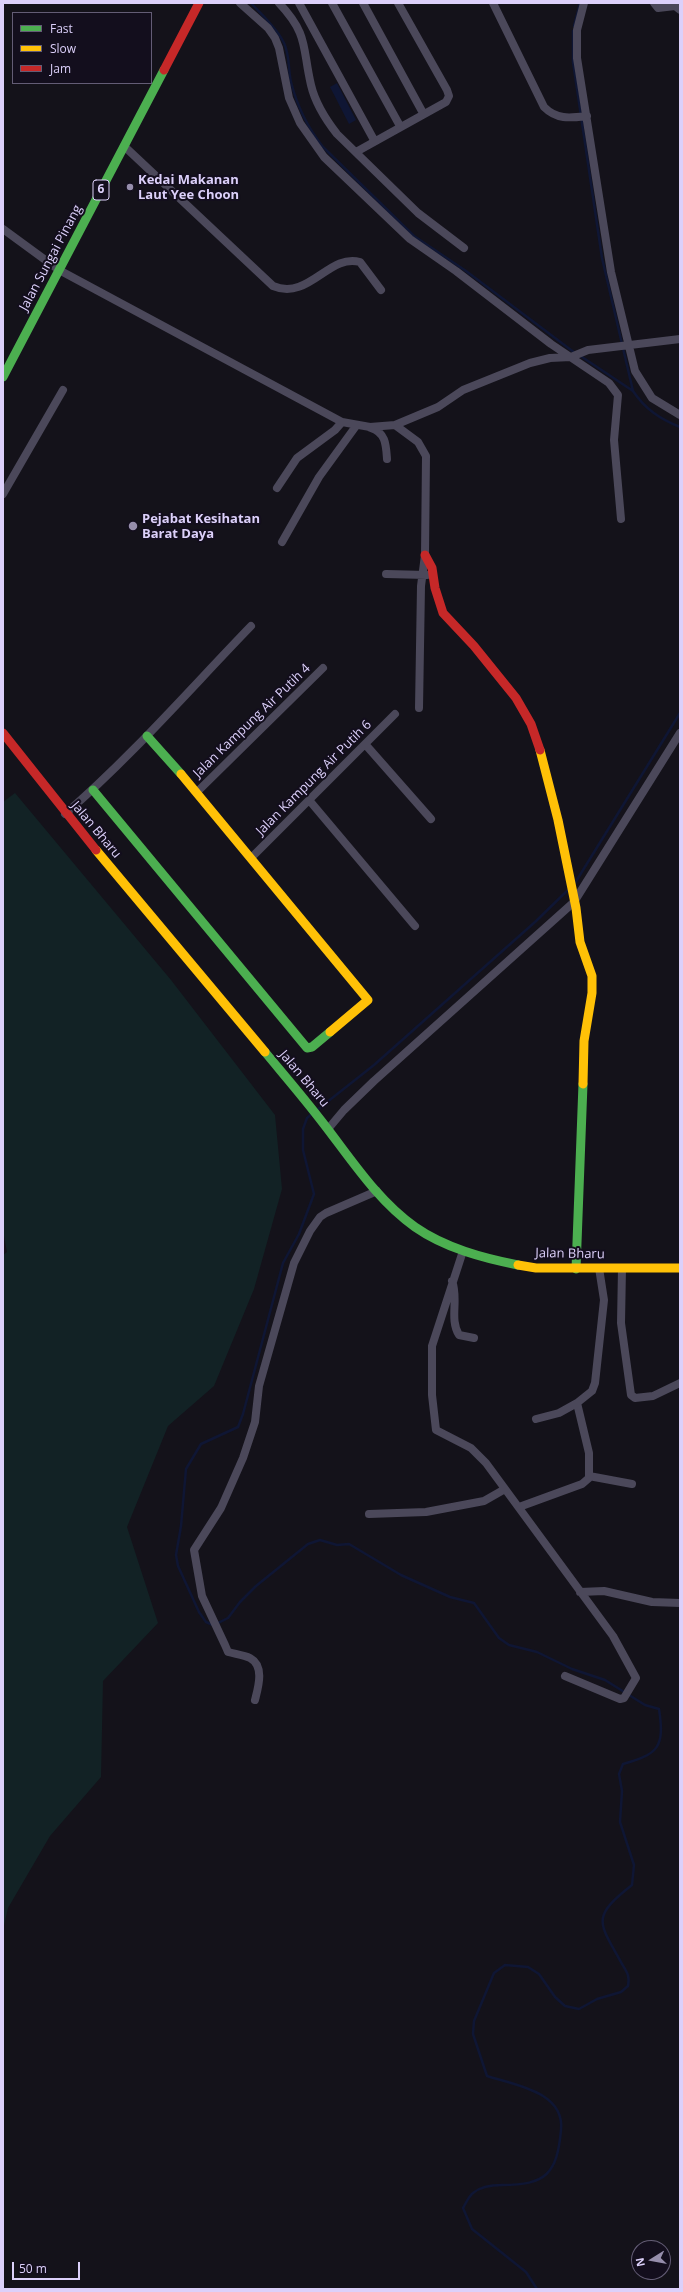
<!DOCTYPE html>
<style>
body{margin:0}
#map{position:relative;width:683px;height:2292px;overflow:hidden;background:#14121a;font-family:"Open Sans",sans-serif}
canvas{display:block}
.frame{position:absolute;inset:0;border:4px solid #dcd0fa;pointer-events:none}
.legend{position:absolute;left:12px;top:12px;width:140px;height:72px;box-sizing:border-box;background:#130e1d;border:1px solid #635c75;margin:0;padding:5px 7px;list-style:none;font-size:12px;color:#dcd0fa}
.legend li{display:flex;align-items:center;gap:8px;height:20px}
.legend b{width:20px;border:1px solid #635c75}
.north{position:absolute;left:631px;top:2240px;width:40px;height:40px;box-sizing:border-box;background:#130e1d;border:1px solid #635c75;border-radius:50%;rotate:259deg;font-size:11px;font-weight:700;line-height:16px;text-align:center;color:#dcd0fa}
.north::after{content:'';display:block;margin:auto;width:14px;height:18px;background:#968eac;clip-path:polygon(50% 0,100% 100%,50% 72%,0 100%)}
.scale{position:absolute;left:12px;top:2262px;width:68px;height:18px;box-sizing:border-box;border:2px solid #dcd0fa;border-top:0;padding-left:5px;font-size:12px;line-height:14px;white-space:nowrap;color:#dcd0fa;-webkit-text-stroke:3px #130e1d;paint-order:stroke}
</style>
<div id="map">
<canvas width="683" height="2292"></canvas>
<div class="frame"></div>
<ul class="legend">
<li><b style="height:5px;background:#4caf50"></b>Fast</li>
<li><b style="height:5px;background:#ffc107"></b>Slow</li>
<li><b style="height:5px;background:#c62828"></b>Jam</li>
</ul>
<div class="north">N</div>
<div class="scale">50 m</div>
</div>
<script>
const g = document.querySelector('canvas').getContext('2d');
g.lineJoin = 'round';
function fill(path, color) {
  g.fillStyle = color;
  g.fill(path, 'evenodd');
}
function strokePath(path, color, width, dash) {
  g.strokeStyle = color;
  g.lineWidth = width;
  g.lineCap = dash ? 'butt' : 'round';
  g.setLineDash(dash || []);
  g.stroke(path);
}
function write(font, color, halo, rows, align = 'center') {
  g.font = font + ' "Open Sans",sans-serif';
  g.lineWidth = 4;
  g.setLineDash([]);
  g.textBaseline = 'middle';
  g.strokeStyle = halo;
  g.fillStyle = color;
  for (const [text, x, y, turn = 0] of rows) {
    g.save();
    g.translate(x, y);
    g.rotate((+turn || 0) * Math.PI / 180);
    g.textAlign = isNaN(turn) ? turn : align;
    if (halo) g.strokeText(text, 0, 0);
    g.fillText(text, 0, 0);
    g.restore();
  }
}
fill(new Path2D(`
 M 15,793 L 171,980 L 275,1115 L 282,1189 L 254,1289 L 214,1386 L 168,1426 L 127,1527 L 158,1623 L 103,1681 L 101,1777 L 50,1836 L 8,1908 L 3,1930 L 3,1255 L 7,1252 L 3,1231 L 3,802 Z`), '#122225');
fill(new Path2D(`
 M 337,83 L 356,120 L 349,124 L 330,87 Z`), '#0f1634');
strokePath(new Path2D(`
 M 251,3 C 262,15 277,28 284,43 C 290,56 288,69 291,82 C 297,106 308,128 323,147 L 414,236 L 466,271 L 575,353
 M 574,26 L 580,3
 M 573,31 L 573,62 L 602,258 L 633,391 C 645,409 660,419 680,427
 M 579,355 L 633,391
 M 575,883 L 680,713
 M 317,1110 L 374,1065 L 535,922 L 569,889
 M 218,1623 L 228,1618 L 240,1602 L 256,1586 L 308,1544 L 320,1540 L 337,1545 L 349,1544 L 401,1575 L 450,1597 L 474,1603 L 499,1638 L 509,1645 L 537,1652 L 572,1669 L 605,1680 L 645,1705 L 659,1709 C 665,1748 658,1754 623,1764 L 619,1774 L 622,1791 L 620,1822 L 634,1865 L 632,1885 C 590,1918 599,1922 622,1964 C 627,1972 630,1976 628,1986 L 621,1992 L 597,1999 L 579,2009 L 565,2006 L 555,1997 L 539,1974 L 528,1967 L 505,1965 L 494,1973 L 474,2021 L 473,2034 L 487,2076 C 515,2085 565,2092 561,2130 C 557,2174 546,2185 502,2185 C 492,2185 481,2186 473,2193 C 469,2196 466,2203 463,2208 L 472,2229 L 526,2272 L 537,2289
 M 213,1625 L 206,1622 L 199,1612 L 178,1566 L 176,1555 L 181,1526 L 186,1469 L 201,1444 L 238,1427 L 243,1414 L 283,1263 L 299,1234 L 314,1194 L 303,1150 L 303,1129 L 307,1118 L 313,1113`), '#0f1634', 2.5);
strokePath(new Path2D(`
 M 240,3 L 268,28 L 275,38 L 279,48 L 289,98 L 300,123 L 324,157 L 410,239 L 456,271 L 551,344 L 609,383 L 618,395 L 614,440 L 621,519
 M 279,3 C 309,35 302,47 311,85 C 315,102 326,120 337,134 L 418,213 L 464,248
 M 299,3 L 374,140
 M 332,3 L 400,126
 M 363,3 L 423,113
 M 493,3 L 544,107 C 557,120 570,118 587,116
 M 584,3 L 577,30 L 577,58 L 611,272 L 635,371 L 652,398 L 680,415
 M 654,3 L 658,8 L 675,6 L 680,10
 M 124,146 L 273,286 C 309,301 329,253 360,262 L 381,290
 M 356,152 L 446,102 L 449,96 L 447,90 L 398,3
 M 3,229 L 59,270 L 342,422 L 370,427 L 395,425 L 418,442 L 426,456 L 425,555 L 421,586 L 419,708
 M 395,425 L 438,407 L 463,390 L 530,363 L 550,358 L 571,357 L 588,350 L 680,339
 M 371,428 C 386,433 386,445 387,459
 M 277,488 L 297,458 L 335,430 L 342,422
 M 3,494 L 63,390
 M 282,542 L 319,477 L 356,426
 M 386,574 L 427,575
 M 365,744 L 431,819
 M 197,792 L 323,668
 M 309,800 L 415,926
 M 65,814 C 132,756 190,689 251,626
 M 251,858 L 395,714
 M 328,1129 L 344,1110 L 374,1081 L 574,902 L 680,733
 M 463,1251 L 432,1346 L 432,1395 L 436,1430 L 471,1448 L 486,1463 L 613,1636 L 636,1678 L 624,1698 L 620,1699 L 565,1676
 M 622,1268 L 621,1323 L 631,1395 L 635,1398 L 653,1396 L 680,1383
 M 452,1281 C 459,1299 449,1319 459,1335 L 474,1338
 M 536,1419 L 559,1413 L 577,1403
 M 589,1476 L 632,1484
 M 519,1507 L 582,1484 L 589,1478 L 589,1453 L 577,1403 L 592,1391 L 595,1383 L 604,1300 L 599,1268
 M 369,1514 L 426,1512 L 484,1501 L 505,1489
 M 580,1592 L 604,1591 L 652,1602 L 680,1603
 M 255,1700 C 258,1688 265,1666 250,1658 C 244,1655 235,1654 228,1652 L 225,1645 L 202,1596 L 194,1550 L 221,1508 L 243,1458 L 255,1422 L 259,1386 L 294,1263 L 310,1231 L 320,1217 L 326,1213 L 377,1191`), '#4b485a', 8);
strokePath(new Path2D(`
 M 3,377 L 164,70
 M 147,736 L 181,774
 M 93,790 L 307,1048 L 312,1047 L 330,1032
 M 265,1052 C 284,1075 304,1098 323,1123 C 351,1159 377,1200 415,1227 C 445,1248 483,1258 518,1265
 M 576,1269 L 583,1084`), '#4caf50', 9);
strokePath(new Path2D(`
 M 540,750 L 558,820 L 576,908 L 580,942 L 592,976 L 592,993 L 584,1041 L 583,1084
 M 181,774 L 368,1000 L 330,1032
 M 96,850 L 265,1052
 M 518,1265 L 536,1268 L 680,1268`), '#ffc107', 9);
strokePath(new Path2D(`
 M 164,70 L 199,3
 M 425,555 L 432,568 L 435,588 L 443,613 L 474,646 L 516,698 L 531,724 L 540,750
 M 3,733 L 96,850`), '#c62828', 9);
for (const [x, y, r, color] of [
 [130,187,4,"#968eac"],
 [133,526,5,"#968eac"]
]) {
  const dot = new Path2D();
  dot.arc(x, y, r, 0, 2 * Math.PI);
  g.fillStyle = color;
  g.fill(dot);
  strokePath(dot, '#130e1d', 1.5);
}
for (const [x, y, w] of [
 [101,190,16]
]) {
  const box = new Path2D();
  box.roundRect(x - w / 2, y - 10, w, 20, 3);
  g.fillStyle = '#130e1d';
  g.fill(box);
  strokePath(box, '#dcd0fa', 1);
}
write('bold 12px', '#dcd0fa', null, [
 ["6",101,190]
]);
write('bold 13px', '#dcd0fa', '#130e1d', [
 ["Kedai Makanan",138,180],
 ["Laut Yee Choon",138,195],
 ["Pejabat Kesihatan",142,519],
 ["Barat Daya",142,534]
], 'left');
write('13px', '#dcd0fa', '#130e1d', [
 ["Jalan Sungai Pinang",51,258,-62],
 ["Jalan Kampung Air Putih 4",252,721,-44],
 ["Jalan Kampung Air Putih 6",314,778,-45],
 ["Jalan Bharu",96,830,50],
 ["Jalan Bharu",304,1079,50],
 ["Jalan Bharu",570,1254,1]
]);
</script>
